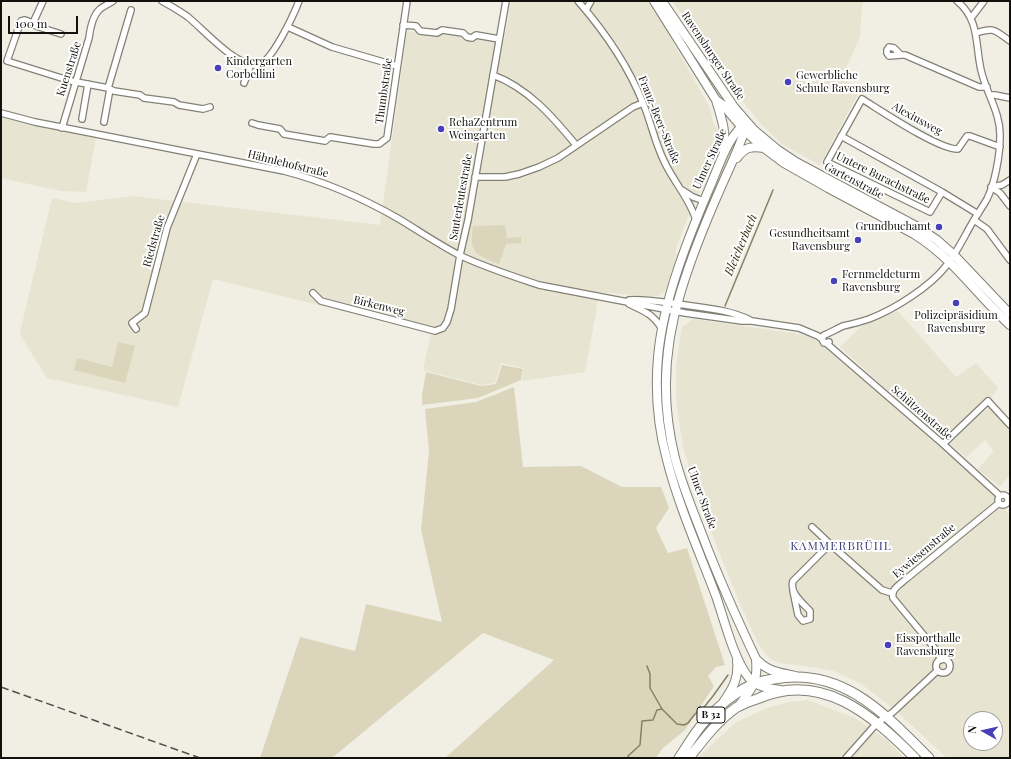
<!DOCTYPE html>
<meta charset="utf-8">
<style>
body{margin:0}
#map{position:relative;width:1011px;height:759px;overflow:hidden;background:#f1efe4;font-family:"Playfair Display",serif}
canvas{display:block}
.frame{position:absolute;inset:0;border:2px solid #12110d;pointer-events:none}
.north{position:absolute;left:963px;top:711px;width:40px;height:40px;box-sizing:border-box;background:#fff;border:1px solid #a0a09e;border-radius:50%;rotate:278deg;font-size:11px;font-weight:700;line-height:16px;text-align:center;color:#12110d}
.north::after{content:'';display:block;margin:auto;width:14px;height:18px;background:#4840b7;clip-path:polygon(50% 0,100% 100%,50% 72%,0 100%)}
.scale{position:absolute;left:8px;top:16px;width:70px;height:18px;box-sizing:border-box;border:2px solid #12110d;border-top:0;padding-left:5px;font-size:12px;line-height:14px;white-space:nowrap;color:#12110d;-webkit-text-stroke:3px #fff;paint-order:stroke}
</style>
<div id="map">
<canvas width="1011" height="759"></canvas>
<div class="frame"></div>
<div class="north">N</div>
<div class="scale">100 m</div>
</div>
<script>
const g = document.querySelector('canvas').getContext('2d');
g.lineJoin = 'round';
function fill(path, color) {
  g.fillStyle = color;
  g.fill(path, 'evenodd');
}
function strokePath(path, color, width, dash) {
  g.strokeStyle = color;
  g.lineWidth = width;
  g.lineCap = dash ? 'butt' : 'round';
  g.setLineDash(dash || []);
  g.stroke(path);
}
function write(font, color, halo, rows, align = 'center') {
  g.font = font + ' "Playfair Display",serif';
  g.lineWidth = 4;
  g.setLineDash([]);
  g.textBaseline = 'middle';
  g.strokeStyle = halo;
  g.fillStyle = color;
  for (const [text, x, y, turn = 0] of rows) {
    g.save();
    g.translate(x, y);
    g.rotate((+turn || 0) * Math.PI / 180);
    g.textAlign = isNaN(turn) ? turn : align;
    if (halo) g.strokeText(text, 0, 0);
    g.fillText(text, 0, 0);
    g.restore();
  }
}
fill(new Path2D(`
 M 511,1 L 573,1 L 580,9 L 590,10 L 592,1 L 647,1 L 660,19 L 710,108 L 713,122 L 720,135 L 720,147 L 716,160 L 703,189 L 700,192 L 692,209 L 693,211 L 690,216 L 688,217 L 685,224 L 675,251 L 677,255 L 666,290 L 663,293 L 657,296 L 642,296 L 599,292 L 596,313 L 585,372 L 522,381 L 524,368 L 501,363 L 495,383 L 481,385 L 423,370 L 431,333 L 213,279 L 178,407 L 47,378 L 21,336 L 20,332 L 52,198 L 76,203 L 133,196 L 380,225 L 407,31 L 504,41 Z
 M 672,1 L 864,1 L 862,5 L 860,37 L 842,78 L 860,90 L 820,165 L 783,145 L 762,125 L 730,86 L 691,27 Z
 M 1,116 L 50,129 L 96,138 L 86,192 L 61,191 L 1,178 Z
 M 898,311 L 956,377 L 976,363 L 998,388 L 990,400 L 986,398 L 942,440 L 840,347 L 863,325 Z
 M 693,319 L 800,334 L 816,340 L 994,493 L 1010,516 L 1010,758 L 947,758 L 895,710 L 860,683 L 834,671 L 812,667 L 780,663 L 770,659 L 760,647 L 740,604 L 717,547 L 689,469 L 683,446 L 678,415 L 676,395 L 676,366 L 682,327 ZM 971,719 L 995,719 L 995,743 L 971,743 Z
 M 988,408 L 991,409 L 1010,430 L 1010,474 L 1000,487 L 978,469 L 994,451 L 985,440 L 966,457 L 949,443 Z
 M 808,700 L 855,718 L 887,740 L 904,758 L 697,758 L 735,723 L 767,708 L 789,702 Z`), '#e7e4d1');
fill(new Path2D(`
 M 659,1 L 728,104 L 726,105 C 702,72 678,37 659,1 Z
 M 736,136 L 738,137 L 701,226 L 680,287 L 678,286 L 689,250 L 699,223 Z
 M 505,225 L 507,238 L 521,237 L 521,243 L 506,244 L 499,264 C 475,254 469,254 473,226 Z
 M 118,342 L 135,346 L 125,383 L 74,370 L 77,358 L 112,367 Z
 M 502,365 L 523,369 L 521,380 L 478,398 L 422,405 L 422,395 L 426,372 L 481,386 L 496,384 Z
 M 514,387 L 523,467 L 581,466 L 622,487 L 661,487 L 669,508 L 656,528 L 668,553 L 687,548 L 725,665 L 716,667 L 708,676 L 714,686 L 685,730 L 663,748 L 656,758 L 445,758 L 554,660 L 483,633 L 332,758 L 260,758 L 300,637 L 355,651 L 366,604 L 442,622 L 421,530 L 429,451 L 425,409 L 476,402 Z`), '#dbd6bb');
strokePath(new Path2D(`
 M 725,306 L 773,190
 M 647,666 L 650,674 L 650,688 L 662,709
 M 629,758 L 628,756 L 640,745 L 642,721 L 653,720 L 657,710 L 662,709 L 677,724 L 684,725 L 688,723 L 695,714 L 705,706 L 713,696 L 728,675`), '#868162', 1.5);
const street = new Path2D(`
 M 43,1 L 33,23 L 36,26 L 61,34
 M 162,1 C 171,6 180,11 188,17 C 204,30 237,68 258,65 C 272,62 294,14 299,1
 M 578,1 C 605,32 628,65 643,103 C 651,122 655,143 664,161 C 673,181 690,199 696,220
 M 586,10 L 591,1
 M 971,18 L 984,1
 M 33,23 L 25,20 L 21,21 L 7,61 L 71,81 L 108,88 L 114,91 L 140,95 L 144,98 L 174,102 L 179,105 L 203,109 L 210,107
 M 403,25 L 416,26 L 420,31 L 437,33 L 442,30 L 463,33 L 467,37 L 472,38 L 476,35 L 499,39
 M 288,27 L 332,47 L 397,66
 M 976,33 C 995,27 994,30 1010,41
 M 901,55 L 889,56 L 887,53 L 887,50 L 889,47 L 894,48 L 901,55 L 905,55 L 979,87 L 987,87
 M 493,75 C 528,88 553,117 576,145
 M 244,83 L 251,64
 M 108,88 L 131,10
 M 990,95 L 995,95 L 1010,98
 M 1,113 L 35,122 L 284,171 C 326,182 361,197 399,219 C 419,231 438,244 459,255 C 484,267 512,276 539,285 L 685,313 L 742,321 L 752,321 L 799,328 L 818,336 L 822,339 L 824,343 L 829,342
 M 82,119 L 88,84
 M 104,122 L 110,89
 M 252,123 L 258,125 L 280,129 L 284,134 L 325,141 L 330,137 L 374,144 L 379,144 L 387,138 L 407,1
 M 62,128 L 89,38 C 90,30 93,16 99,10 C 103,6 109,4 113,1
 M 841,136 L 942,192 L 978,214
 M 475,177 L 505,177 L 519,174 L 539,167 L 558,158 L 633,107 L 643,103
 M 991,187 L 1000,193 L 1010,206
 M 991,187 L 1002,185 L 1010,180
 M 682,190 L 693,197 L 704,201
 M 942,192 L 930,212 L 827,162 L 862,99 C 880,110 939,150 958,149 L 967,136 L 970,136 L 1000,147
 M 974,220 L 987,229 L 1010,260
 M 313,293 L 321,301 L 435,331 L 443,328 L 447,322 L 451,309 L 460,255 L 468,220 L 506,1
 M 629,300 C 645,299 662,302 678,304 C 702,308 728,309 750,320
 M 629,304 C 644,311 653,314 662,329
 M 136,329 L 132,323 L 145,313 L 167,228 L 197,154
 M 822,339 L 824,335 C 830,333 836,329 843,326 C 852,324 860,322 869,319 C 893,310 930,287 946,266 C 956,254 963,239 971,225 C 976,216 982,208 987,199 C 995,183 1000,155 1000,137 C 1001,113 986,93 981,70 C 975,44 980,20 957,1
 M 826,343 L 943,444 L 1000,496
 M 943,444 L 988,401 L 1010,425
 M998 500a5 5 0 1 1 10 0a5 5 0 1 1-10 0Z
 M 812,527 L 830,544 L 882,590 L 892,593
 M 793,591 L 798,615 L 803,621 L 810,619 L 810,611 C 803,603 789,593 793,581 L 830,544
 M936 666a7 7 0 1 1 14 0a7 7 0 1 1-14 0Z
 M 941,660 L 936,650 L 893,598 C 891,589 899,585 906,579 L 999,503
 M 846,758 L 877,723 L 893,712 L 937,671`);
const secondary = new Path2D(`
 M 654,1 L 716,100 L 723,105 L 745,131 L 764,148 L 784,163 L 828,188 L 914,234 C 954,259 976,294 1010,325
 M 662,1 L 734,107 L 754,130 L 778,150 L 796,162 L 916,226 L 937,240 L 954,255 L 1010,314
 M 716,100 C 722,120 726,130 724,151
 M 747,123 C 729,132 717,171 709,189 C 687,241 663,301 658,357 C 655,391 658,427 667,460 C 679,507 699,551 716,596 C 724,619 734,660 749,678 C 757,687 768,688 780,690
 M 737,158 C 745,147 751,146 764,148
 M 756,659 C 768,672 778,672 795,676
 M 724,701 C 733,688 739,678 737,661
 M 738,707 C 752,687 758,685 756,659 C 737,619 719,579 703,537 C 693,511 682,485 675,458 C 661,403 664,345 681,291 C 692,255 706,221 721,187 C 730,166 741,145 747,123`);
const primary = new Path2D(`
 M 679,758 C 687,746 695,732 705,721 C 717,707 739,689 756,683 C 762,681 768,680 774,679 C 842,666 885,714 929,758
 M 689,758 C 703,740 718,720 737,707 C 743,704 750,701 757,699 C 821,670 872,715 915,758`);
strokePath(street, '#838177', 8);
strokePath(secondary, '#838177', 10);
strokePath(primary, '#838177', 11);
strokePath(street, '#fff', 5.5);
strokePath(secondary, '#fff', 8);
strokePath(primary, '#fff', 9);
strokePath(new Path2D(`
 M 1,687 L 200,758`), '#52504a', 1.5, [8, 4]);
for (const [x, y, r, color] of [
 [218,68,4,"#4840b7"],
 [788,82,4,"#4840b7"],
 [441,129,4,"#4840b7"],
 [939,227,4,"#4840b7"],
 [858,240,4,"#4840b7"],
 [834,281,4,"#4840b7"],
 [956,303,4,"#4840b7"],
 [888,645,4,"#4840b7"]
]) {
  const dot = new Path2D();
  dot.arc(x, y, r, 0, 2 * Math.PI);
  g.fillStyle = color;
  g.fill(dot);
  strokePath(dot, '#fff', 1.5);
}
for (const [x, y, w] of [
 [711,715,28]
]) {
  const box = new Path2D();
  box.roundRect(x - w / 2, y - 8, w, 16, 3);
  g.fillStyle = '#fff';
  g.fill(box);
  strokePath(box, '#12110d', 1);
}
write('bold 10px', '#12110d', null, [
 ["B 32",711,715]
]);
write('11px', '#12110d', '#fff', [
 ["Ravensburger Straße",713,56,56],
 ["Kuenstraße",69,69,-72],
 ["Thumbstraße",384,91,-82],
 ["Alexiusweg",917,119,29],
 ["Franz-Beer-Straße",659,120,68],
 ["Ulmer Straße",710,159,-65],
 ["Hähnlehofstraße",288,164,14],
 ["Untere Burachstraße",883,178,26],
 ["Gartenstraße",854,181,28],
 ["Sauterleutestraße",461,197,-80],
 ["Riedstraße",154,241,-74],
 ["Birkenweg",379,306,14],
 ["Schützenstraße",922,413,41],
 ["Ulmer Straße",702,498,70],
 ["Eywiesenstraße",924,551,-40]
]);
write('11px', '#12110d', '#fff', [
 ["Kindergarten",226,62],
 ["Corbellini",226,75],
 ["Gewerbliche",796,76],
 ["Schule Ravensburg",796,89],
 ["RehaZentrum",449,123],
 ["Weingarten",449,136],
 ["Grundbuchamt",931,227,"right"],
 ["Gesundheitsamt",850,234,"right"],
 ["Ravensburg",850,247,"right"],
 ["Fernmeldeturm",842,275],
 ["Ravensburg",842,288],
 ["Polizeipräsidium",956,316,"center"],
 ["Ravensburg",956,329,"center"],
 ["Eissporthalle",896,639],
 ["Ravensburg",896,652]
], 'left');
write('italic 12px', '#3b3511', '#fff', [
 ["Bleicherbach",741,245,-67]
]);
g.letterSpacing = '1px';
write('12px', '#40427f', '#fff', [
 ["KAMMERBRÜHL",841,546]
]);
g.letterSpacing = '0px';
</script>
